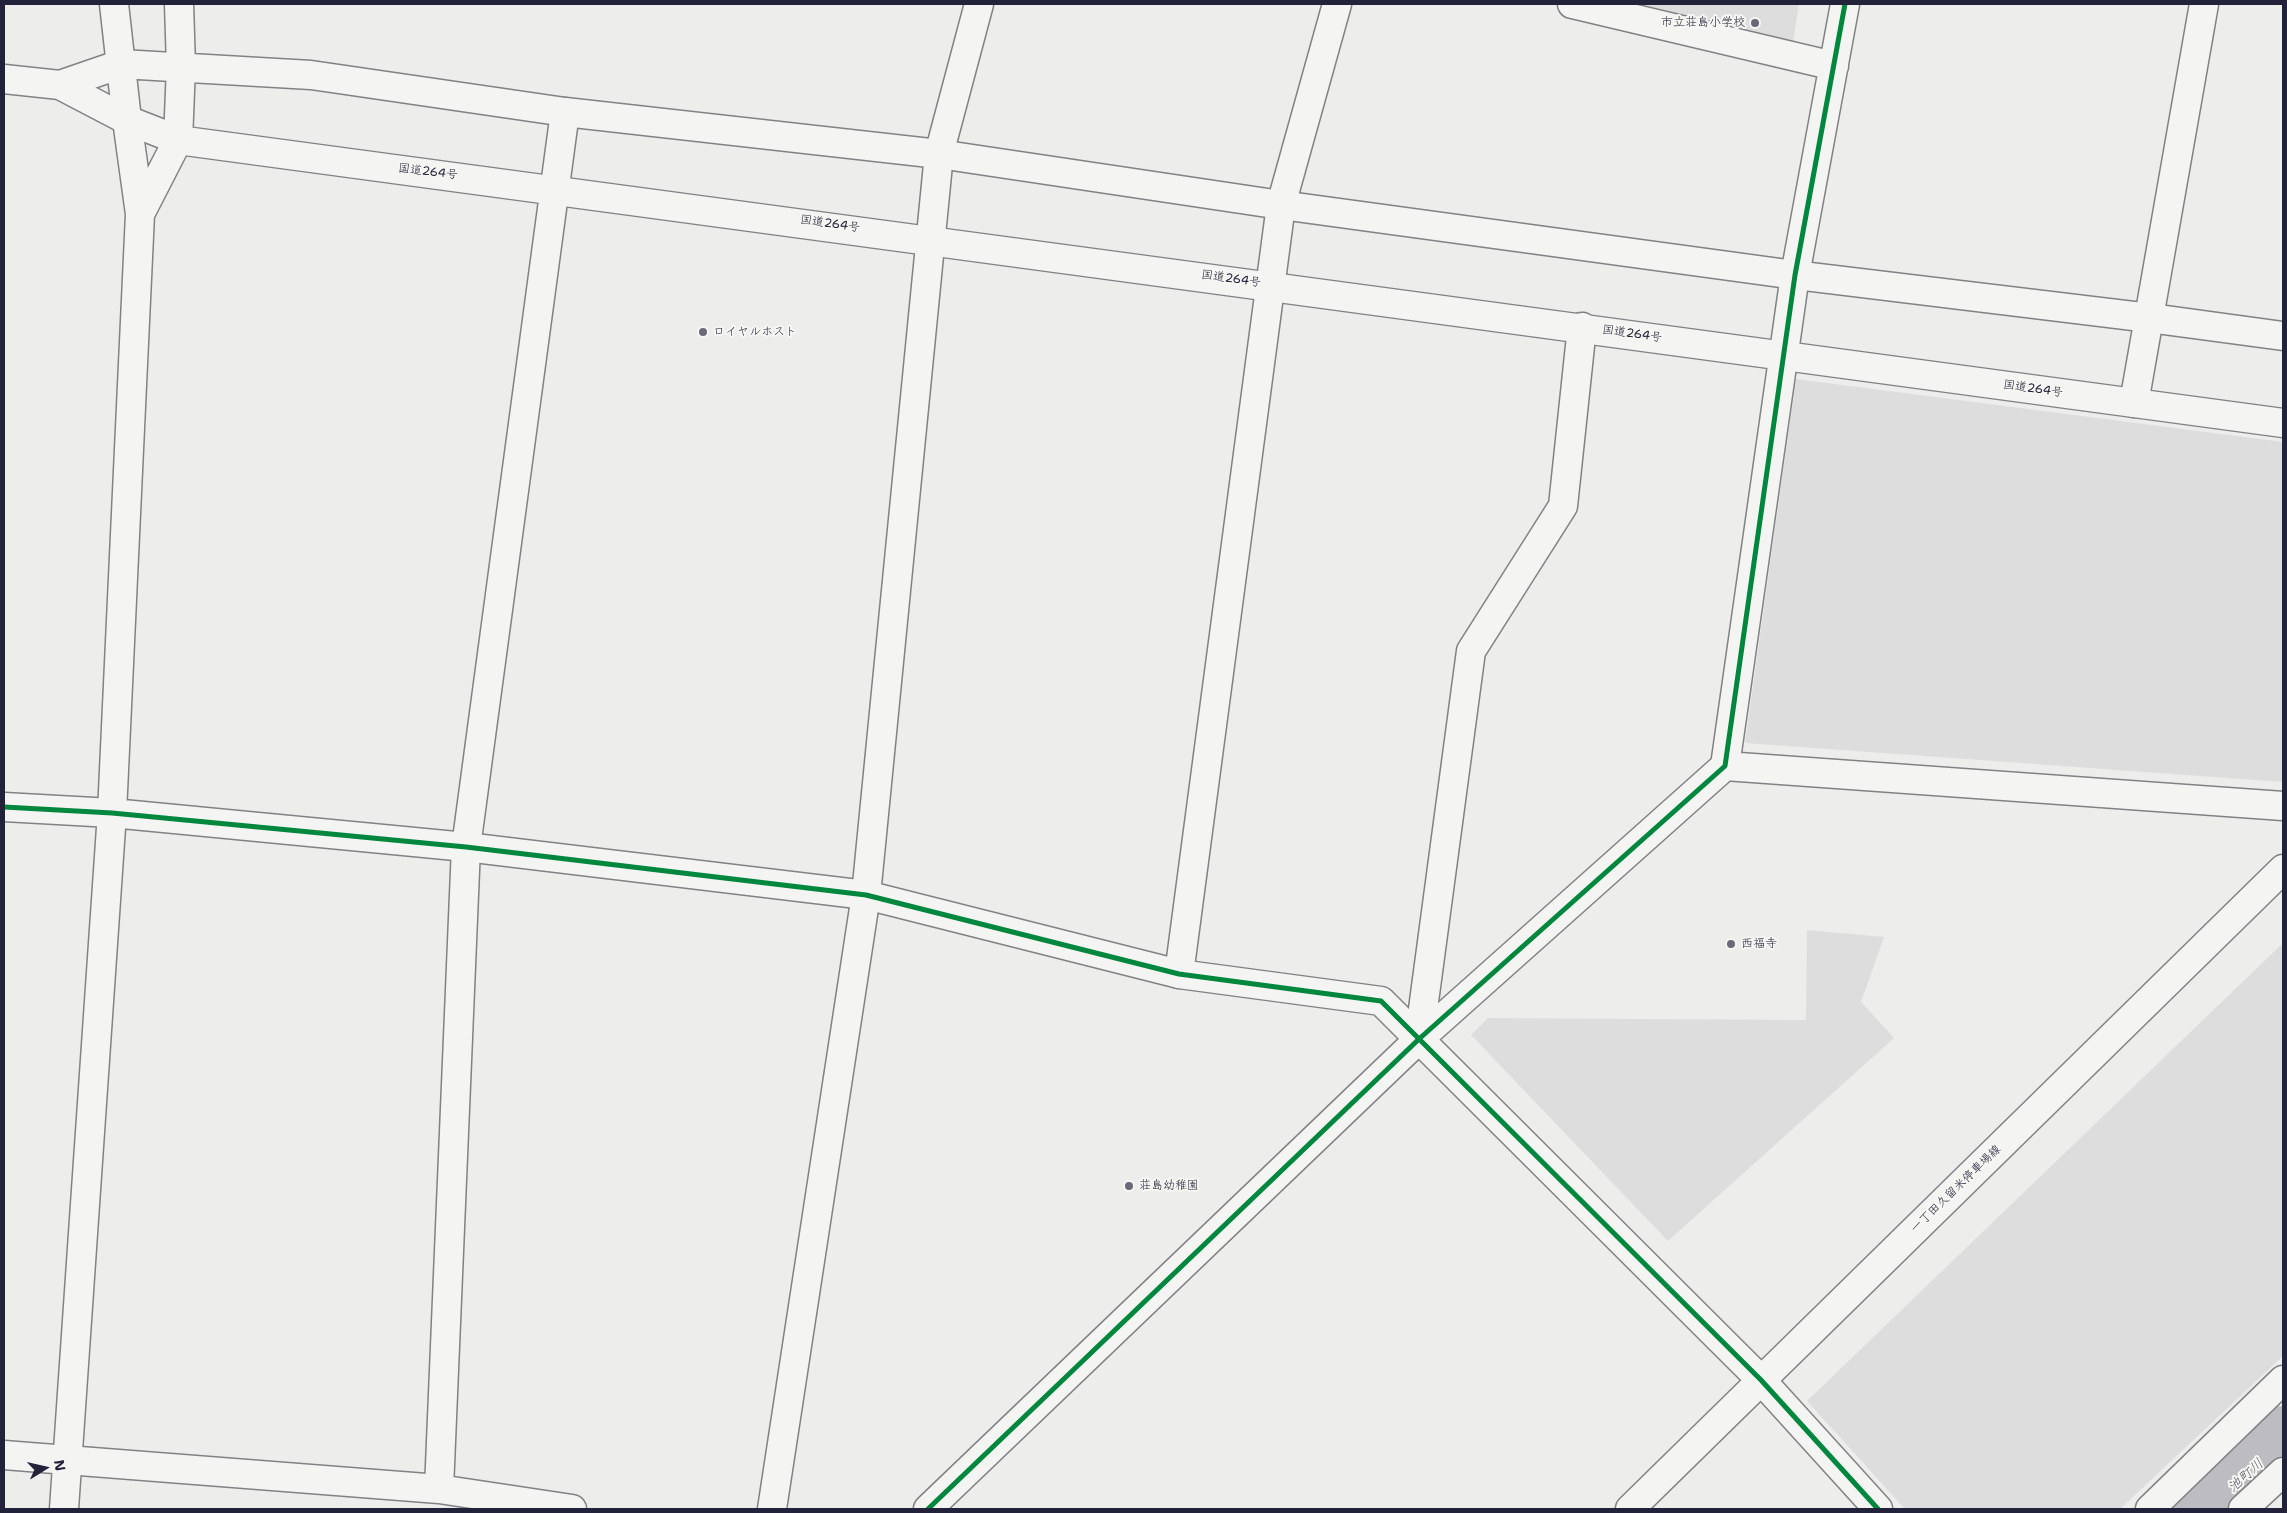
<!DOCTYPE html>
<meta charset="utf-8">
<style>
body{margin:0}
#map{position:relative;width:2287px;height:1513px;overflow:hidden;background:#ededec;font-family:"Shantell Sans",sans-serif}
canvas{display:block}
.frame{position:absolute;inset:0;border:5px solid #22223b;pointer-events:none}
.north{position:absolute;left:20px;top:1443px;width:50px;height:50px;-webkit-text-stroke:4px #f6f6f2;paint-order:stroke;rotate:80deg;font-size:14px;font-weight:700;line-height:20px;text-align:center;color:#22223b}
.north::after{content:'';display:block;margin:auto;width:18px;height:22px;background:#22223b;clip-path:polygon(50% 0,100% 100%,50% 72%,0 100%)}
</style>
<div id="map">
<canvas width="2287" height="1513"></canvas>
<div class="frame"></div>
<div class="north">N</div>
</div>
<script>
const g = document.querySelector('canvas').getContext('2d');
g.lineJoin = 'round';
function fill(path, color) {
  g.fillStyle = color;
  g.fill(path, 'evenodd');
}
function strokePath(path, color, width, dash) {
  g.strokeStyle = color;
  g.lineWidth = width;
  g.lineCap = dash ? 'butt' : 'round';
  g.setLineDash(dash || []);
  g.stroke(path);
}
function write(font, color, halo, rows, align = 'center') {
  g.font = font + ' "Shantell Sans","Klee One",sans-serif';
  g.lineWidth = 4;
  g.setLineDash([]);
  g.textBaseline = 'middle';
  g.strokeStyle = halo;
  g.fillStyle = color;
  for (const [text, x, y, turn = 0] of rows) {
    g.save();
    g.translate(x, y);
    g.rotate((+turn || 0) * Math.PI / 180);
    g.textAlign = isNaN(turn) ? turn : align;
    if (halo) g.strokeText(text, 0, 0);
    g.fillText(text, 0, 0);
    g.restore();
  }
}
fill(new Path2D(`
 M 1634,4 L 1799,4 L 1793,42 Z
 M 1796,379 L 2283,442 L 2283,782 L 1745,743 Z
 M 1807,930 L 1884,937 L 1861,1002 L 1894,1038 L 1668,1241 L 1471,1035 L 1488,1018 L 1806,1020 Z
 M 2283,943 L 2283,1356 L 2120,1509 L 1905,1509 L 1807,1401 Z`), '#ddd');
strokePath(new Path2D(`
 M 2209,1509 L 2283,1442`), '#bcbcc1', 72);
const street = new Path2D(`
 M 1572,4 L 1834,66
 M 2134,403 L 2204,4
 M 1725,766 L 2283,806
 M 1179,974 L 1281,205 L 1337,4
 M 1419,1039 L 1471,651 L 1563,506 L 1582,327
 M 1419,1039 L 1761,1380 L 1878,1509
 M 67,1460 L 439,1489 L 572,1509
 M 439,1489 L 466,847 L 565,112
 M 772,1509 L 866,895 L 939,154 L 979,4
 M 928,1509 L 1419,1039 L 1725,766 L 1795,275 L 1845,4
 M 2150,1509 L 2283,1380
 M 2243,1509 L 2283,1472`);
const secondary = new Path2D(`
 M 140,214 L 178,140
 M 4,807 L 112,813 L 466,847 L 866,895 L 1179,974 L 1381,1001 L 1419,1039
 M 4,1455 L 67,1460
 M 64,1509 L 112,813 L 140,214 L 127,120
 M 1630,1509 L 2283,869`);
const primary = new Path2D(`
 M 4,79 L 60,85 L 127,120
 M 60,85 L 121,64`);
const highway = new Path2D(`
 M 114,4 L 127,120 L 178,140 C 881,229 1582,328 2283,423
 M 121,64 L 311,75 L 565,112 L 939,154 L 1281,205 L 1795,275 L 2150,318 L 2283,336
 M 178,140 L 181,67 L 179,4`);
strokePath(street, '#828286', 31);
strokePath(secondary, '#828286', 31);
strokePath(primary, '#828286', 31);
strokePath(highway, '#828286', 31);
strokePath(street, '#f4f4f2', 28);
strokePath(secondary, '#f4f4f2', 28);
strokePath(primary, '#f4f4f2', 28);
strokePath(highway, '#f4f4f2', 28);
strokePath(new Path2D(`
 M 4,807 L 112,813 L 466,847 L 866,895 L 1179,974 L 1381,1001 L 1761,1380 L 1878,1509
 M 928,1509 L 1419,1039 L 1725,766 L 1795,275 L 1845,4`), '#00873e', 5);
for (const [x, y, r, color] of [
 [1755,23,5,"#696979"],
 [703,332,5,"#696979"],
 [1731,944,5,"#696979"],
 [1129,1186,5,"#696979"]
]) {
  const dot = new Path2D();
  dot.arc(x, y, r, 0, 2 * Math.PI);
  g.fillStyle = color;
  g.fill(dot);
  strokePath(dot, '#f6f6f2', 2);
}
write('12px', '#22223b', '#f6f6f2', [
 ["市立荘島小学校",1745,23,"right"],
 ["ロイヤルホスト",713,332],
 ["西福寺",1741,944],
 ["荘島幼稚園",1139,1186]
], 'left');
write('12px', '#22223b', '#f6f6f2', [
 ["国道264号",428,172,7],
 ["国道264号",830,224,8],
 ["国道264号",1231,279,8],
 ["国道264号",1632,334,8],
 ["国道264号",2033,389,8],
 ["一丁田久留米停車場線",1956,1189,-44]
]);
write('italic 14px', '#575769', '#f6f6f2', [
 ["池町川",2246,1476,-42]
]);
</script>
